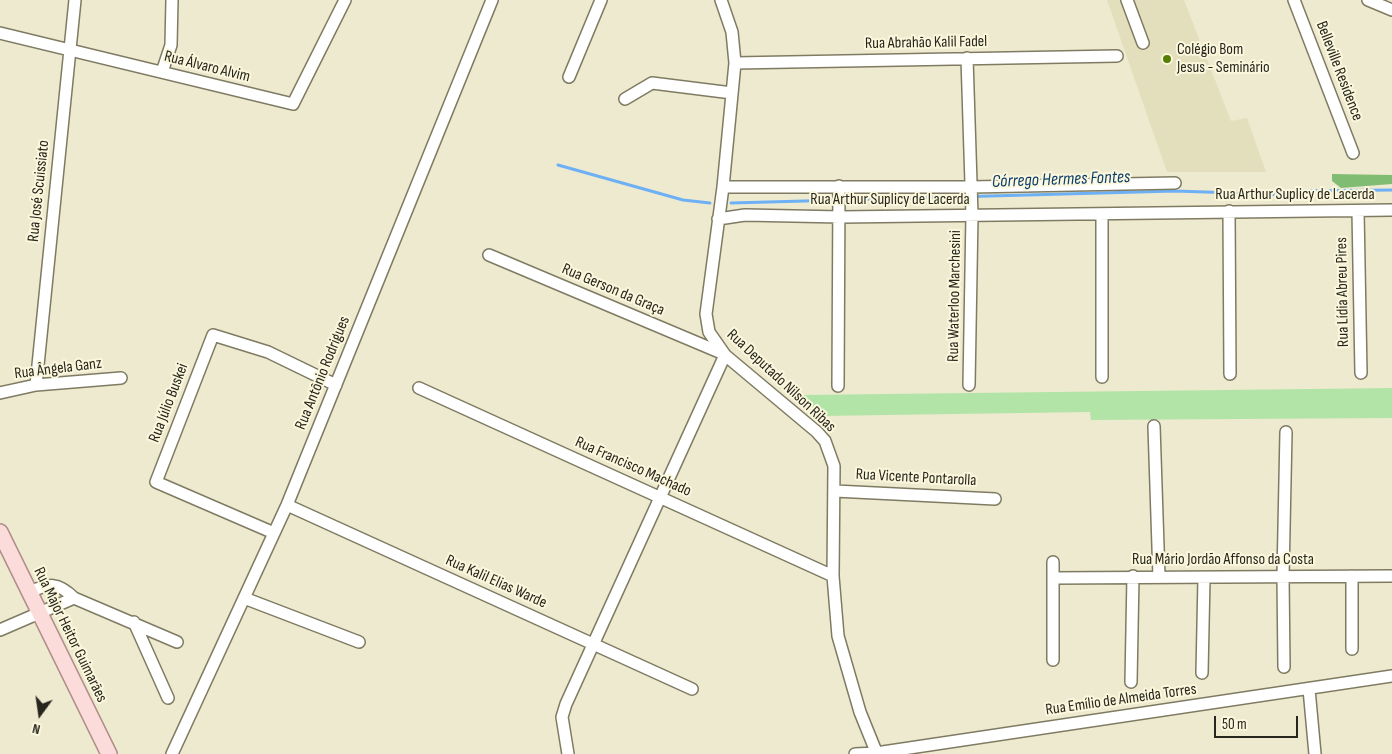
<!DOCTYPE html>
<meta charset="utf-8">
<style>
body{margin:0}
#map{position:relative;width:1392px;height:754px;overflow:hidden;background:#eeeacf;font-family:"Sofia Sans Condensed",sans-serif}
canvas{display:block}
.north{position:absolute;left:15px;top:689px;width:50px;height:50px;-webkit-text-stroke:4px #fbf7dd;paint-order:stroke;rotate:194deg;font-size:14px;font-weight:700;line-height:20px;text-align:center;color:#27261c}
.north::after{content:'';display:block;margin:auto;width:18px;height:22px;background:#27261c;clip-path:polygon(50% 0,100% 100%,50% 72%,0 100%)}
.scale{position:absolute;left:1214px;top:716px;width:84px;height:22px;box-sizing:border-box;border:2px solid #27261c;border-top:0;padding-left:6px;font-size:15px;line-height:18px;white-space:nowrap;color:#27261c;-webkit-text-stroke:4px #fbf7dd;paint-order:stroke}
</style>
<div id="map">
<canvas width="1392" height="754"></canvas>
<div class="north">N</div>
<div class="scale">50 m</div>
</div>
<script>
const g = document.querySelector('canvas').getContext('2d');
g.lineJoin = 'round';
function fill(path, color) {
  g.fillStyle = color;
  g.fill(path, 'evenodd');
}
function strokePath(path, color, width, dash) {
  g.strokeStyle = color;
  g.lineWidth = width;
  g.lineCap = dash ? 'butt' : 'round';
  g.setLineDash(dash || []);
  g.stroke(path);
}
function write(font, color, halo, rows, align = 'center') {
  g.font = font + ' "Sofia Sans Condensed",sans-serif';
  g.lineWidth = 4;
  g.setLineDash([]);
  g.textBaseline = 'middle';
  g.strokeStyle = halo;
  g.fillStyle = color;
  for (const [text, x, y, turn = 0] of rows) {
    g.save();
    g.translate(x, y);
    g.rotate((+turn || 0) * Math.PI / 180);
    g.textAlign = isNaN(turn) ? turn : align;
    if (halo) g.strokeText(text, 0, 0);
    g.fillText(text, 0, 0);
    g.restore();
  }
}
fill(new Path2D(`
 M 1107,0 L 1184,0 L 1231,121 L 1247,118 L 1266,172 L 1167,172 Z`), '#e3debc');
fill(new Path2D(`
 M 1392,388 L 1392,418 L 1091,420 L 1090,412 L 820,416 L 801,395 Z`), '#b3e4a7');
fill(new Path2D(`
 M 1332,174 L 1392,175 L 1392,184 L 1341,188 L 1332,181 Z`), '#80bd72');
strokePath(new Path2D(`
 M 558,165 L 683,200 L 710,203
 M 731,203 L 1175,191 L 1235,193 L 1262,197 L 1289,191 L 1392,190`), '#6db0f5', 3);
const minor = new Path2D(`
 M 721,0 L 732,32 L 735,63 L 723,187 L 706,314 L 709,332 L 725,355 L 817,432 L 825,441 L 834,466 L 833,576 L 838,636 L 860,712 L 877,754
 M 1127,0 L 1143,43
 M 1294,0 L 1353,153
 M 1368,0 L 1392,10
 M 0,33 L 293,104 L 345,0
 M 967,58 L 972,215 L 969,385
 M 735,63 L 1117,56
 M 162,72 L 171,45 L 172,0
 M 569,77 L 601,0
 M 625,99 L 652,83 L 732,93
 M 723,187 L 971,187 L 1175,183
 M 1229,211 L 1230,374
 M 1358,211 L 1361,373
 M 718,219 L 745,215 L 841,217 L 1392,210
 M 489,255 L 724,354
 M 1102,377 L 1102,214
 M 36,385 L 75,0
 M 838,386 L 839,186
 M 419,388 L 833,576
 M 0,393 L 36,385 L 121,378
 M 1154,426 L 1159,577
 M 835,491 L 995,499
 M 287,505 L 692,689
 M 274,533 L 156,482 L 213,335 L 268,352 L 336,385
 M 1053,562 L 1053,660
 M 1352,576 L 1352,649
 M 1054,578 L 1392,576
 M 30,592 C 49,583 58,582 74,598 L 177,642
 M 244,598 L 359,642
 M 134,622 L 168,698
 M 0,630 L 74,598
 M 1284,667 L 1283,576 L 1286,432
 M 1202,673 L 1204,578
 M 1131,682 L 1133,576
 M 1309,689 L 1315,754
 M 172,754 L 287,505 L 492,0
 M 568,754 L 562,717 L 566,704 L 725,355
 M 855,754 L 876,753 L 1392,676`);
const major = new Path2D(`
 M 0,532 L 109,754`);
strokePath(minor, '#7f7b63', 14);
strokePath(major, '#af8d88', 18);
strokePath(minor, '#fff', 11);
strokePath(major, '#fbdcda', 15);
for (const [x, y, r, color] of [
 [1167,59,5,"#557e00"]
]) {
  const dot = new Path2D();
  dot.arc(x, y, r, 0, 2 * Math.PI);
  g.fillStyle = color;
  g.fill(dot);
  strokePath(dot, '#fbf7dd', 2);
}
write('16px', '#27261c', '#fbf7dd', [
 ["Rua Abrahão Kalil Fadel",926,43,-1],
 ["Rua Álvaro Alvim",207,67,14],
 ["Belleville Residence",1339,71,69],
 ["Rua José Scuissiato",39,191,-84],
 ["Rua Arthur Suplicy de Lacerda",1295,195],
 ["Rua Arthur Suplicy de Lacerda",890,200],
 ["Rua Gerson da Graça",613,290,23],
 ["Rua Lídia Abreu Pires",1343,292,-91],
 ["Rua Waterloo Marchesini",955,296,-89],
 ["Rua Ângela Ganz",58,369,-7],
 ["Rua Antônio Rodrigues",323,373,-68],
 ["Rua Deputado Nilson Ribas",781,381,43],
 ["Rua Júlio Buskei",169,403,-69],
 ["Rua Francisco Machado",633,467,24],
 ["Rua Vicente Pontarolla",916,478,3],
 ["Rua Mário Jordão Affonso da Costa",1223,560],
 ["Rua Kalil Elias Warde",496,582,24],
 ["Rua Major Heitor Guimarães",70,635,64],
 ["Rua Emílio de Almeida Torres",1121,700,-8]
]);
write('16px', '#27261c', '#fbf7dd', [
 ["Colégio Bom",1177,50],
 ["Jesus - Seminário",1177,68]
], 'left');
write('italic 18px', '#0e3f6b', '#fbf7dd', [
 ["Córrego Hermes Fontes",1061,180,-2]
]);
</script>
